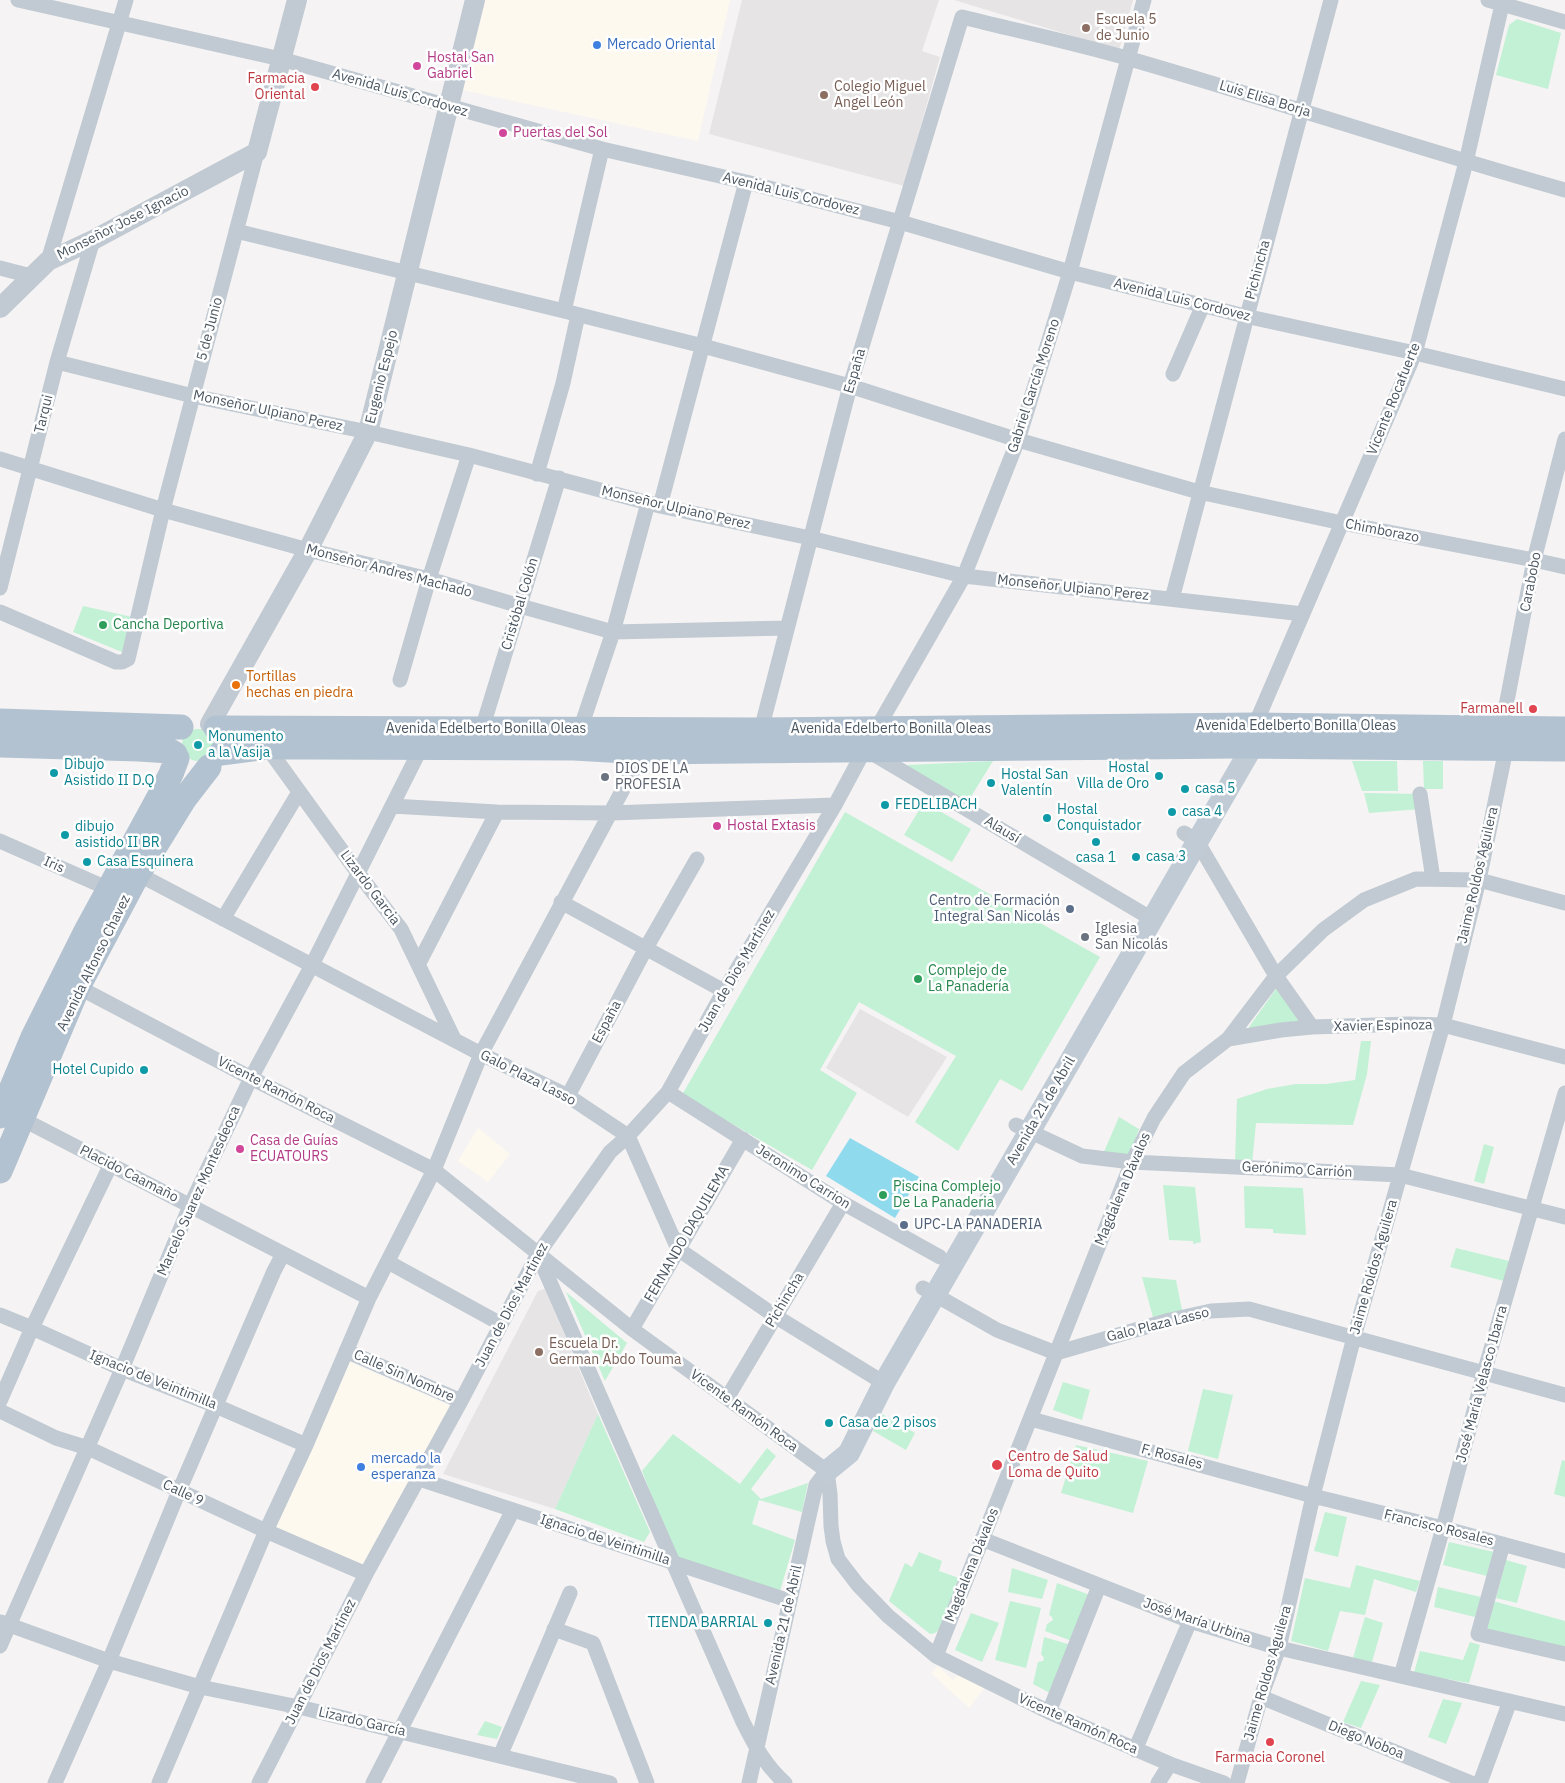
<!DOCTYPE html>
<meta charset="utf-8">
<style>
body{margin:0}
canvas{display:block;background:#f5f3f3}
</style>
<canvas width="1565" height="1783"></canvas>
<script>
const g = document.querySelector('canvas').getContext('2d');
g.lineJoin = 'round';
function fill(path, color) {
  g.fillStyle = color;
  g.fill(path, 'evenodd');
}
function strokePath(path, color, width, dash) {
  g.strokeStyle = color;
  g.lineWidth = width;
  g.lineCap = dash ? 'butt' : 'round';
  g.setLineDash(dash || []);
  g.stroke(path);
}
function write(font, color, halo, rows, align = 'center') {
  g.font = font + ' "IBM Plex Sans",sans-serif';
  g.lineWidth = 5;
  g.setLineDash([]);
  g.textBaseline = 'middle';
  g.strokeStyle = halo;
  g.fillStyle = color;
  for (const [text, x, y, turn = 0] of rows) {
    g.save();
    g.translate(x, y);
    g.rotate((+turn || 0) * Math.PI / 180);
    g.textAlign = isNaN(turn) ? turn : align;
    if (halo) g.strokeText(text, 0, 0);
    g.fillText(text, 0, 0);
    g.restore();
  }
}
fill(new Path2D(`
 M 483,0 L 730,0 L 698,141 L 463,90 Z
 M 478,1128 L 510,1154 L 488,1182 L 458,1161 Z
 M 350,1362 L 451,1406 L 365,1568 L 276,1527 Z
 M 938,1666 L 953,1680 L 958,1675 L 985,1687 L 969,1708 L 931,1673 Z`), '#fdf9ef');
fill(new Path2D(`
 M 742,0 L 939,0 L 922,51 L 940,57 L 904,186 L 709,134 Z
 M 954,0 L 1133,0 L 1119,50 Z
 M 860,1009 L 947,1057 L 908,1117 L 826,1068 Z
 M 545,1289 L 598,1414 L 555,1509 L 443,1474 L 538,1291 Z`), '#e6e4e5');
fill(new Path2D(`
 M 1517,19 L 1561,33 L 1548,89 L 1496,75 L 1509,25 Z
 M 83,606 L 132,617 L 122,652 L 73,632 Z
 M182 745a16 16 0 1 1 32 0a16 16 0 1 1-32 0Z
 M 993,761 L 967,803 L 907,770 L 908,765 Z
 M 1352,761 L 1397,761 L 1398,791 L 1362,791 Z
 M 1423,761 L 1443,761 L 1443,789 L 1424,789 Z
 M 1364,793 L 1420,794 L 1421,809 L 1369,813 Z
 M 924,802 L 971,829 L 952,862 L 904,835 Z
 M 845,812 L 1100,957 L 1022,1091 L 1000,1079 L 958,1151 L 915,1122 L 956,1056 L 859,1002 L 820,1070 L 857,1093 L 812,1170 L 682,1095 Z
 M 1276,989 L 1280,989 L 1301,1023 L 1250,1030 L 1249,1027 Z
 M 1361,1041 L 1371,1041 L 1367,1074 L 1353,1125 L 1256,1123 L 1252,1164 L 1235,1163 L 1237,1099 L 1267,1089 L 1296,1084 L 1326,1084 L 1355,1080 Z
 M 1119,1117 L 1139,1129 L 1129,1157 L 1103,1154 Z
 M 1484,1144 L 1494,1147 L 1484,1184 L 1474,1181 Z
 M 1163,1185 L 1195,1187 L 1201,1242 L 1193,1244 L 1193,1241 L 1169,1240 Z
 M 1244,1186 L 1303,1188 L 1306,1235 L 1273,1233 L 1273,1229 L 1245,1228 Z
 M 1456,1248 L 1509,1261 L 1504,1281 L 1450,1267 Z
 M 1142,1277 L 1176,1280 L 1183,1315 L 1154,1321 Z
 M 566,1292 L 627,1343 L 605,1381 Z
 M 1063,1382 L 1090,1390 L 1082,1420 L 1053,1410 Z
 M 1203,1389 L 1233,1395 L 1218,1459 L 1188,1451 Z
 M 598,1414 L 650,1532 L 644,1542 L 555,1509 Z
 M 882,1414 L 915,1433 L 906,1450 L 873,1431 Z
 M 673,1434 L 740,1484 L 767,1448 L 776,1456 L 751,1489 L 761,1499 L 808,1483 L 802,1512 L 759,1500 L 752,1524 L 795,1540 L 780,1591 L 676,1558 L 642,1471 Z
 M 1076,1445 L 1148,1461 L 1133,1513 L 1061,1493 Z
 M 1562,1460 L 1565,1461 L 1565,1497 L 1554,1494 Z
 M 1325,1512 L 1347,1517 L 1338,1557 L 1314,1551 Z
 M 1449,1542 L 1494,1552 L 1487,1576 L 1443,1565 Z
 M 919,1552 L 942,1561 L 939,1571 L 959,1578 L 940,1629 L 935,1633 L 930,1634 L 889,1601 L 905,1563 L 912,1567 Z
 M 1506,1560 L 1527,1566 L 1517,1603 L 1496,1598 Z
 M 1356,1565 L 1420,1581 L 1416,1592 L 1374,1579 L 1365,1615 L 1340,1611 L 1328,1651 L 1291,1641 L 1305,1578 L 1350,1588 Z
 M 1012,1568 L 1048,1580 L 1042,1599 L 1008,1592 Z
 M 1057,1583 L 1090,1595 L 1072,1641 L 1045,1631 L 1047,1624 L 1053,1620 L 1052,1617 L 1049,1615 Z
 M 1438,1587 L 1481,1597 L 1475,1617 L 1434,1607 Z
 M 1010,1601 L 1041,1608 L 1026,1668 L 995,1660 Z
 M 1493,1601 L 1565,1621 L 1565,1648 L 1485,1631 Z
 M 971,1613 L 999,1623 L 982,1662 L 955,1650 Z
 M 1365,1617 L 1383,1623 L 1372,1662 L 1353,1658 Z
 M 1044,1637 L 1071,1645 L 1052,1694 L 1033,1684 L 1038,1662 L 1043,1661 L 1044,1658 L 1041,1654 Z
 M 1470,1642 L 1480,1645 L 1469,1683 L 1414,1673 L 1420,1651 L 1463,1660 Z
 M 1361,1681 L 1380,1685 L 1361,1728 L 1343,1722 Z
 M 1443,1699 L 1462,1703 L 1446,1744 L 1428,1737 Z
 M 485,1721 L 502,1727 L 497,1739 L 477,1735 Z`), '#c3f1d5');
fill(new Path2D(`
 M 850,1138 L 919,1177 L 895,1218 L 826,1176 Z`), '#90daee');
strokePath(new Path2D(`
 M 18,0 L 281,59 L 602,149 L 746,182 L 900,222 L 1070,272 L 1245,316 L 1415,353 L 1565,389
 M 1488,0 L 1565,22
 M 236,231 L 564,311 L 703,346 L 850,386 L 1018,440 L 1199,492 L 1342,523 L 1534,560 L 1565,567
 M 48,261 L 126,0
 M 0,268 L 31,276
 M 564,311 L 602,149
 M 57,362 L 193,396 L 368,432 L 469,455 L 660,506 L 810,538 L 964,576 L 1303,614
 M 1173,374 L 1203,305
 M 0,459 L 163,510 L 308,550 L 429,579 L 520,606 L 613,632 L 786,628
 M 537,474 L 563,383 L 578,315
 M 660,506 L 746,182
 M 0,588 L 57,362 L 93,240
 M 1172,599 L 1331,0
 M 0,612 L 116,662 L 122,662 L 128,659 L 163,510 L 257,152
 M 400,680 L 429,579 L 469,455
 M 1255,725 L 1415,353 L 1466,162 L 1503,0
 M 1502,727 L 1534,560 L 1565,439
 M 482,729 L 559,478
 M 580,730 L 613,632 L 648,503
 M 761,730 L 850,386 L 962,17 C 1018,31 1075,43 1130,59 C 1276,101 1419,149 1565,190
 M 267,747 L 358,873 L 401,929 L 454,1039
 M 870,752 L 1152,919
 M 1420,794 L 1433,879
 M 392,806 L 497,812 L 611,813 L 835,805
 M 1184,833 L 1197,841 L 1276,976 L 1312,1027
 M 0,841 L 109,889
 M 138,874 L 481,1054 L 568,1096 L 628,1136 L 678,1249 L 775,1316 L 884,1383
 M 561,902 L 724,991
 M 223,919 L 299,792
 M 419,963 L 497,812
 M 78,987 L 251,1078 L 434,1170 L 632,1329 L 827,1471
 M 1228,1039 L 1281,1030 L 1312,1027 L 1409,1024 L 1443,1025 L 1565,1057
 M 668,1092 L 843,1203 L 940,1257
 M 568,1096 L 646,948 L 697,859
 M 22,1119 L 369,1298
 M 1016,1125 L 1082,1156 L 1132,1162 L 1400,1175 L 1565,1217
 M 539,1257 L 743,1722 C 755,1746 765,1765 785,1783
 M 388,1262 L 501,1324
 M 923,1288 L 997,1330 L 1056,1353 L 1170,1320 L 1211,1311 L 1249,1309 L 1565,1395
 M 0,1315 L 32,1328 L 122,1369 L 216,1406 L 306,1445
 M 632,1329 L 743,1139
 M 346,1351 L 461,1401
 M 727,1398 L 843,1203
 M 0,1401 L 32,1328 L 111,1164
 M 0,1411 L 56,1438 L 88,1448 L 266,1531 L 366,1574
 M 1031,1419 L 1313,1496 L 1443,1528 L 1565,1561
 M 827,1471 L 830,1494 L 831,1526 L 833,1541 L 838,1559 L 858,1585 L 888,1616 L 936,1656 L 1049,1712 L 1170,1764 L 1224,1783
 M 419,1479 L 790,1601
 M 982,1539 L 1190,1621 L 1279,1648 L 1565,1714
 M 1503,1544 L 1478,1634 L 1565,1654
 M 1,1622 L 109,1661 L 200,1687 L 299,1707 L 610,1783
 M 554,1629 L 593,1643 L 647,1783
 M 0,1646 L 122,1369 L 190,1206 L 251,1078 L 312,965 L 421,748
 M 936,1656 L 1132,1162 L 1154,1118 L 1184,1073 L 1228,1039 L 1276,976 L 1323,930 L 1364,900 L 1416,879 L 1479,880 L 1565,903
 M 1401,1676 L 1443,1528 L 1484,1373 L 1565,1093
 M 1261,1697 L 1471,1783
 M 1049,1712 L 1099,1586
 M 1135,1750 L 1190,1621
 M 500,1756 L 570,1593
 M 55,1783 L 109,1661 L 179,1491 L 274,1271 L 283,1254
 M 159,1783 L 266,1531 L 306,1445 L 369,1298 L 434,1170 L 481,1054 L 643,752
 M 259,1783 L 366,1574 L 461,1401 L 538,1254 L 610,1152 L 628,1136 L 668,1092 L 724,991 L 835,805 L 865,749 L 964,576 L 1018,440 L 1070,272 L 1144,0
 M 373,1783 L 513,1510
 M 749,1783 L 816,1485 L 827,1471
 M 1158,1783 L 1170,1764
 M 1237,1783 L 1261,1697 L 1279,1648 L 1313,1496 L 1354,1337 L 1443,1025 L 1479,880 L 1506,749
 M 1480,1783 L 1510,1701`), '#c1cad2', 15);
strokePath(new Path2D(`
 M 0,308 L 48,261 L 93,240 L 257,152 L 297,0
 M 210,724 L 308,550 L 368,432 L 475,0`), '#c1cad2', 20);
strokePath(new Path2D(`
 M 827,1471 L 849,1453 L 884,1383 L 1252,747 L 1254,731`), '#c1cbd6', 22);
strokePath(new Path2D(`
 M 0,721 L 181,727
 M 216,728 L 761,730 L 1255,725 L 1565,729
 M 0,745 L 139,749 L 170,751 L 175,754
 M 221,753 L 267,747 L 312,747 L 574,748 L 643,752 L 1236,746 L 1565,749
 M 0,1116 L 33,1037 L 85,933 L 159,797 L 171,774 L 177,758
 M 0,1171 L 78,987 L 138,874 L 185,798 L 209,767`), '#b3c2d1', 25);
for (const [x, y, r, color] of [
 [1086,28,5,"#8d6e63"],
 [597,45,5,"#3f7fe0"],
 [417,66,5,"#d1479c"],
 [315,87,5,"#e0444e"],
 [824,95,5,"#8d6e63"],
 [503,133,5,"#d1479c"],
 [103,625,5,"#2e9e5b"],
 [236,685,5,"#e8710a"],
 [1533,709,5,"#e0444e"],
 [198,745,5,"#0f9aa8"],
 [54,773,5,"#0f9aa8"],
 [1159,776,5,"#0f9aa8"],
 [605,777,5,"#6b7280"],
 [991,783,5,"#0f9aa8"],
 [1185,789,5,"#0f9aa8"],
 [885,805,5,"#0f9aa8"],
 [1172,812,5,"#0f9aa8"],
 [1047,818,5,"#0f9aa8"],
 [717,826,5,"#d1479c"],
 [65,835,5,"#0f9aa8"],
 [1096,842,5,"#0f9aa8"],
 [1136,857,5,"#0f9aa8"],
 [87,862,5,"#0f9aa8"],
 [1070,909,5,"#5c6f8a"],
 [1085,937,5,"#6b7280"],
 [918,979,5,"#2e9e5b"],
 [144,1070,5,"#0f9aa8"],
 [240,1149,5,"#d1479c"],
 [883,1195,5,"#2e9e5b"],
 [904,1225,5,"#5c6f8a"],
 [539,1352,5,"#8d6e63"],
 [829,1423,5,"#0f9aa8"],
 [997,1465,6,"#e0444e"],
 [361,1467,5,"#3f7fe0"],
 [768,1623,5,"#0f9aa8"],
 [1270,1742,5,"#e0444e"]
]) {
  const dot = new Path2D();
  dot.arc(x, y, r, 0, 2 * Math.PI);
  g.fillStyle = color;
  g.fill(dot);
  strokePath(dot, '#fff', 2);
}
write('14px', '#785e54', '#fff', [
 ["Escuela 5",1096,20],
 ["de Junio",1096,36],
 ["Colegio Miguel",834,87],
 ["Angel León",834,103],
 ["Escuela Dr.",549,1344],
 ["German Abdo Touma",549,1360]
], 'left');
write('14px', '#366cbe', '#fff', [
 ["Mercado Oriental",607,45],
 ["mercado la",371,1459],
 ["esperanza",371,1475]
], 'left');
write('14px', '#b23c85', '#fff', [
 ["Hostal San",427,58],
 ["Gabriel",427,74],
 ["Puertas del Sol",513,133],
 ["Hostal Extasis",727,826],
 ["Casa de Guías",250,1141],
 ["ECUATOURS",250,1157]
], 'left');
write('14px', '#be3a42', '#fff', [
 ["Farmacia",305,79],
 ["Oriental",305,95],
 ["Farmanell",1523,709],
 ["Centro de Salud",1008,1457,"left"],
 ["Loma de Quito",1008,1473,"left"],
 ["Farmacia Coronel",1270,1758,"center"]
], 'right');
write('14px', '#4a5661', '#fff', [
 ["Avenida Luis Cordovez",400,93,16],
 ["Luis Elisa Borja",1265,99,17],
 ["Avenida Luis Cordovez",791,194,14],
 ["Monseñor Jose Ignacio",123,223,-27],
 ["Pichincha",1258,270,-75],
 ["Avenida Luis Cordovez",1182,300,14],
 ["5 de Junio",210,329,-75],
 ["España",855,371,-74],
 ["Eugenio Espejo",382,377,-76],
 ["Gabriel García Moreno",1034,386,-72],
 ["Vicente Rocafuerte",1394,399,-68],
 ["Monseñor Ulpiano Perez",268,411,12],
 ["Tarqui",44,414,-76],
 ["Monseñor Ulpiano Perez",676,508,13],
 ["Chimborazo",1382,531,11],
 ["Monseñor Andres Machado",389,571,15],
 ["Carabobo",1531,582,-79],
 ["Monseñor Ulpiano Perez",1073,588,6],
 ["Cristóbal Colón",520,604,-73],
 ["Avenida Edelberto Bonilla Oleas",1296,726],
 ["Avenida Edelberto Bonilla Oleas",486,729],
 ["Avenida Edelberto Bonilla Oleas",891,729],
 ["Alausí",1002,830,31],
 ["Iris",54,865,24],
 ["Jaime Roldos Aguilera",1478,875,-77],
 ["Lizardo Garcia",370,888,53],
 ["Avenida Alfonso Chavez",94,963,-64],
 ["Juan de Dios Martinez",737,971,-60],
 ["España",607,1022,-62],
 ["Xavier Espinoza",1383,1026,-1],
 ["Galo Plaza Lasso",528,1078,27],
 ["Vicente Ramón Roca",276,1090,27],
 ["Avenida 21 de Abril",1041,1111,-60],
 ["Gerónimo Carrión",1297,1170,3],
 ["Placido Caamaño",129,1174,27],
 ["Jeronimo Carrion",803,1177,32],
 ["Magdalena Dávalos",1123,1189,-67],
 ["Marcelo Suarez Montesdeoca",199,1191,-66],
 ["FERNANDO DAQUILEMA",687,1234,-60],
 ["Jaime Roldos Aguilera",1374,1267,-74],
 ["Pichincha",785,1300,-59],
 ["Juan de Dios Martinez",512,1305,-62],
 ["Galo Plaza Lasso",1158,1325,-14],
 ["Calle Sin Nombre",404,1376,24],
 ["Ignacio de Veintimilla",153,1380,22],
 ["José María Velasco Ibarra",1482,1384,-75],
 ["Vicente Ramón Roca",744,1411,36],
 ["F. Rosales",1172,1457,15],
 ["Calle 9",183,1493,25],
 ["Francisco Rosales",1439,1528,14],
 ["Ignacio de Veintimilla",605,1540,18],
 ["Magdalena Dávalos",972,1565,-68],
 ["José María Urbina",1197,1621,19],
 ["Avenida 21 de Abril",784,1625,-77],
 ["Juan de Dios Martinez",321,1662,-63],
 ["Jaime Roldos Aguilera",1268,1673,-74],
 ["Lizardo García",362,1722,13],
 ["Vicente Ramón Roca",1078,1724,24],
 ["Diego Noboa",1366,1740,22]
]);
write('14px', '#27864d', '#fff', [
 ["Cancha Deportiva",113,625],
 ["Complejo de",928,971],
 ["La Panadería",928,987],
 ["Piscina Complejo",893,1187],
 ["De La Panaderia",893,1203]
], 'left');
write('14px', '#c56008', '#fff', [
 ["Tortillas",246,677],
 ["hechas en piedra",246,693]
], 'left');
write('14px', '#0d838f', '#fff', [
 ["Monumento",208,737],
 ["a la Vasija",208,753],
 ["Dibujo",64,765],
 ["Asistido II D.Q",64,781],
 ["Hostal",1149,768,"right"],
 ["Villa de Oro",1149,784,"right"],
 ["Hostal San",1001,775],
 ["Valentín",1001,791],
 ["casa 5",1195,789],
 ["FEDELIBACH",895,805],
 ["Hostal",1057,810],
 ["Conquistador",1057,826],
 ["casa 4",1182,812],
 ["dibujo",75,827],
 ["asistido II BR",75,843],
 ["casa 3",1146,857],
 ["casa 1",1096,858,"center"],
 ["Casa Esquinera",97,862],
 ["Hotel Cupido",134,1070,"right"],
 ["Casa de 2 pisos",839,1423],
 ["TIENDA BARRIAL",758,1623,"right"]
], 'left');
write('14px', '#5b616d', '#fff', [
 ["DIOS DE LA",615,769],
 ["PROFESIA",615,785],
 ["Iglesia",1095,929],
 ["San Nicolás",1095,945]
], 'left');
write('14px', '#4e5e75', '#fff', [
 ["Centro de Formación",1060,901],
 ["Integral San Nicolás",1060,917],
 ["UPC-LA PANADERIA",914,1225,"left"]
], 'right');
</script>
